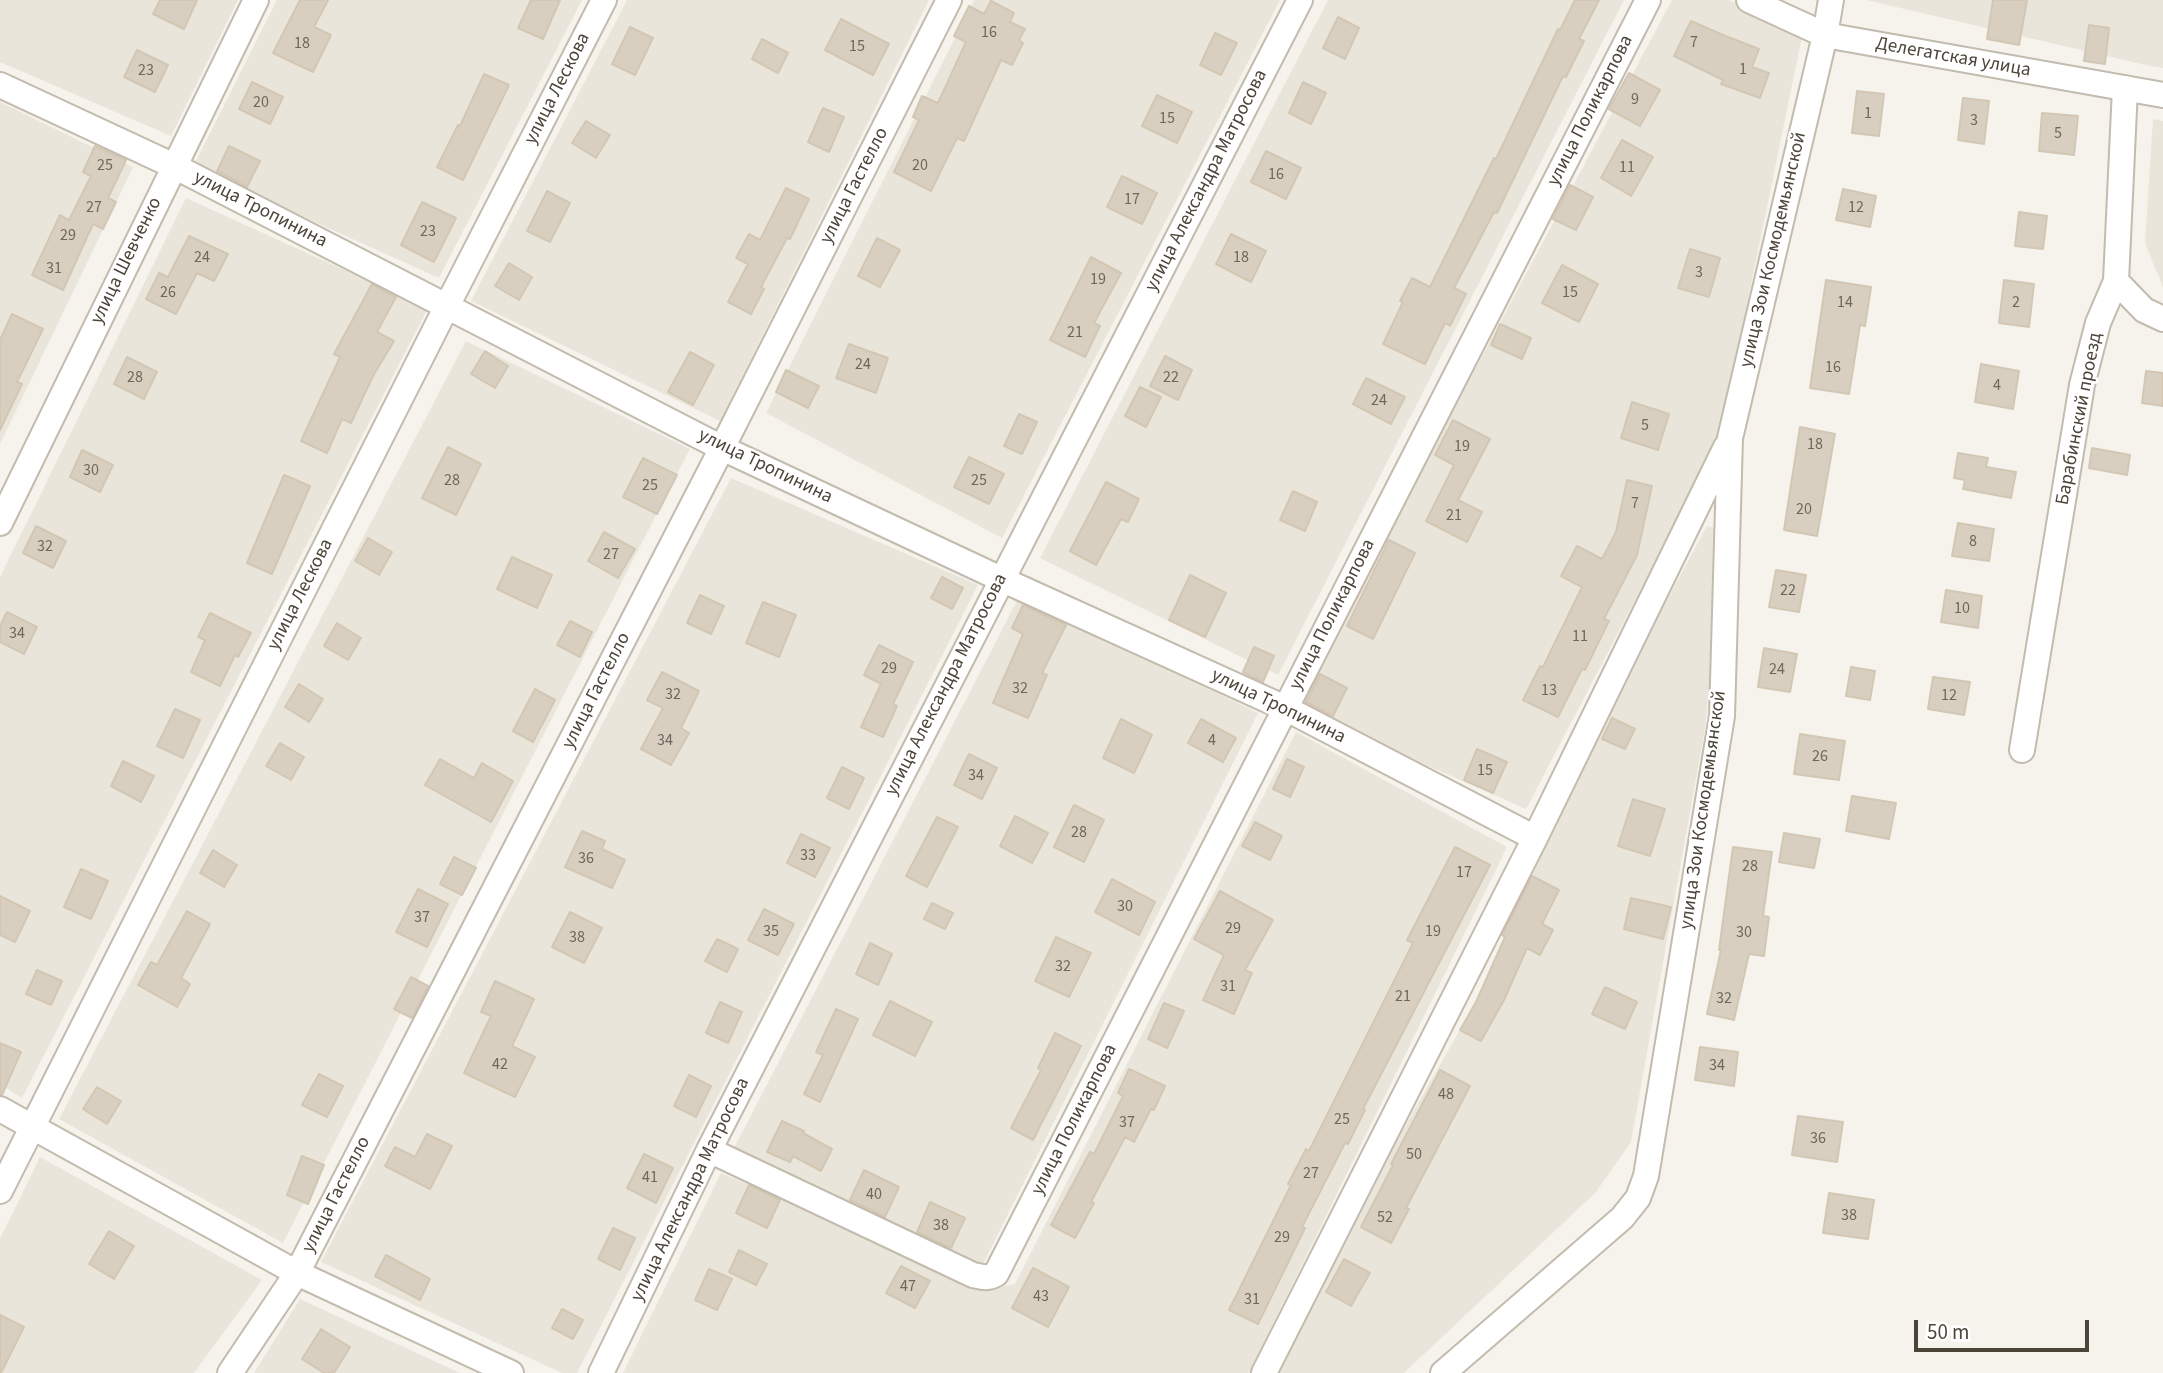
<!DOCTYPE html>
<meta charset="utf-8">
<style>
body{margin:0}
#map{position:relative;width:2163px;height:1373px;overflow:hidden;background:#f6f3ec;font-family:"Source Sans 3",sans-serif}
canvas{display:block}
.scale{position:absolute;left:1914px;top:1320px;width:175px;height:32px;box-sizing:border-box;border:4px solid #4b4439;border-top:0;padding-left:9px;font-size:21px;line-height:24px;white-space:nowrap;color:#4b4439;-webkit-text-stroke:5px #fff;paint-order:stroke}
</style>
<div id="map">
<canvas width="2163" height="1373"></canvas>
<div class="scale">50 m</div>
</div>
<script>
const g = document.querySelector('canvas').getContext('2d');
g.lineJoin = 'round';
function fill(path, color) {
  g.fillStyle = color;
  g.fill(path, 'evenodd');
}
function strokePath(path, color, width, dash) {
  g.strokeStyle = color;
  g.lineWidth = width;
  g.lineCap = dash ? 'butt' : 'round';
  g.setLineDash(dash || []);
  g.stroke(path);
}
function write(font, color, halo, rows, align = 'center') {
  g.font = font + ' "Source Sans 3",sans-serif';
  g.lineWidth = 5;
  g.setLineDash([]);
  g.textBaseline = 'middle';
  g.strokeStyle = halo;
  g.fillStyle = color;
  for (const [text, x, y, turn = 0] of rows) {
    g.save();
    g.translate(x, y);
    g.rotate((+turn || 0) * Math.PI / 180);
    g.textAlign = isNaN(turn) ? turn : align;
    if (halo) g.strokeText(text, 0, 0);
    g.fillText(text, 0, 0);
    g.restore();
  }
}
fill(new Path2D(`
 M 0,0 L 238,0 L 171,136 L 0,62 Z
 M 277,0 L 582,0 L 439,278 L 193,167 Z
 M 627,0 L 929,0 L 720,421 L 471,301 Z
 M 974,0 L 1280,0 L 1002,538 L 766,413 Z
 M 1328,0 L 1624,0 L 1278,675 L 1040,558 Z
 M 1672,0 L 1728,0 L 1804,27 L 1719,440 L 1526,809 L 1295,707 Z
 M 1866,0 L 2163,0 L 2163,68 L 2150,66 Z
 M 0,102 L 133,167 L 0,444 Z
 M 2153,119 L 2163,121 L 2163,287 L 2145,243 Z
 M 186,198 L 428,308 L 22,1098 L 0,1084 L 0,577 Z
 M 466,341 L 690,449 L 283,1243 L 59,1119 Z
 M 731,478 L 978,585 L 577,1373 L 562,1373 L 321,1262 Z
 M 1707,526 L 1717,529 L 1714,645 L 1705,728 L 1631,1142 L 1596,1192 L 1404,1373 L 1265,1373 L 1479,996 L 1594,735 Z
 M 1020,595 L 1258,713 L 979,1272 L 731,1154 Z
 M 1296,732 L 1507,847 L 1249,1373 L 623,1373 L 721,1173 L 992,1288 L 1015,1284 Z
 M 40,1157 L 262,1280 L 194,1373 L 0,1373 L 0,1239 Z
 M 300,1299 L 460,1373 L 254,1373 Z`), '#eae5da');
const building = new Path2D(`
 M 160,0 L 197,0 L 184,29 L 153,14 Z
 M 300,0 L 328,0 L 314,27 L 331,35 L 313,72 L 273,53 Z
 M 531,0 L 560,0 L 543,39 L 518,28 Z
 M 1575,0 L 1599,0 L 1579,39 L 1584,41 L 1566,77 L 1563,76 L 1497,213 L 1494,212 L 1454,288 L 1466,294 L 1450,326 L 1445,323 L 1425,364 L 1383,344 L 1403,302 L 1400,301 L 1412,278 L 1430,287 L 1494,158 L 1496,159 L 1558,29 L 1560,30 Z
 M 1993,0 L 2027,0 L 2019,45 L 1987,39 Z
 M 991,1 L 1014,13 L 1010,22 L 1025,29 L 1019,40 L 1023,43 L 1012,65 L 1001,60 L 964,141 L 957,138 L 931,191 L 894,172 L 919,120 L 913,117 L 922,96 L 938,103 L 966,42 L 954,36 L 969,6 L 984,14 Z
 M 1338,17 L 1359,28 L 1345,59 L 1323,48 Z
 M 841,19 L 889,44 L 873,75 L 825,50 Z
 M 1691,21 L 1723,35 L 1759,49 L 1752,67 L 1769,73 L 1760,98 L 1721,84 L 1723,80 L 1674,56 Z
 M 2089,25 L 2109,28 L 2105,64 L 2084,61 Z
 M 630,27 L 653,38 L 635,75 L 612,64 Z
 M 1215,33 L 1237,43 L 1221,75 L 1200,65 Z
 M 762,39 L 788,53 L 778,73 L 752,59 Z
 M 137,50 L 168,65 L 155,92 L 124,77 Z
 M 1629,73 L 1660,90 L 1640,126 L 1609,109 Z
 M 484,74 L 509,85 L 463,180 L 437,167 L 458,125 L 460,126 Z
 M 252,82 L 283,97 L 270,124 L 239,109 Z
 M 1303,82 L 1326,93 L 1311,124 L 1289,113 Z
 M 1857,91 L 1884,94 L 1879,136 L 1852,133 Z
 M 1157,95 L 1192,112 L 1177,143 L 1142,126 Z
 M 1963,98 L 1989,101 L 1984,144 L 1958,140 Z
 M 823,108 L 844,117 L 829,152 L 808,142 Z
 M 2042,113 L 2078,116 L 2074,155 L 2039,151 Z
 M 586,121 L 610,135 L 596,158 L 572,143 Z
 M 1622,140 L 1653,157 L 1631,196 L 1601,178 Z
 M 95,146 L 126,160 L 108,198 L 116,202 L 103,229 L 93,224 L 63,290 L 32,275 L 60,215 L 69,220 L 91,176 L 83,172 Z
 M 229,146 L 260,161 L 247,187 L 217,171 Z
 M 1266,151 L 1301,168 L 1286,199 L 1251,182 Z
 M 1122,176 L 1157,193 L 1142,224 L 1107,207 Z
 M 1570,185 L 1593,197 L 1576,230 L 1553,219 Z
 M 786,188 L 809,199 L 790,239 L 787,238 L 761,287 L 764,289 L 751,314 L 728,302 L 748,264 L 736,258 L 749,234 L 760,240 Z
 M 1843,189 L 1876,196 L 1870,227 L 1836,220 Z
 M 547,191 L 570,203 L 550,242 L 527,231 Z
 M 422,202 L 456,218 L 434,262 L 401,245 Z
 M 2019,212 L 2047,216 L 2043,249 L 2015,246 Z
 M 1231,234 L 1266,251 L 1251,282 L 1216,264 Z
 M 189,236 L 228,254 L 214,281 L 197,273 L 176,314 L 146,299 L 159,273 L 168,277 Z
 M 877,238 L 900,250 L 880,287 L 858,276 Z
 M 1690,249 L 1720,258 L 1709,297 L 1678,288 Z
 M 1091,257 L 1121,273 L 1094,323 L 1100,326 L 1085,357 L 1050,340 Z
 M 509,263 L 532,277 L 519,300 L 495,286 Z
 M 1562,265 L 1598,284 L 1579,322 L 1542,303 Z
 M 1826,280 L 1871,287 L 1865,326 L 1860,325 L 1849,394 L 1810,388 Z
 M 2004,280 L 2034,284 L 2029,327 L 1999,323 Z
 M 372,284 L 396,297 L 377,332 L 394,341 L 373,376 L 351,423 L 342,419 L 327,453 L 301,441 L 340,357 L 334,354 Z
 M 12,314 L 43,329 L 17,382 L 22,384 L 0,430 L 0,340 Z
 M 1500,324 L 1531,338 L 1522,359 L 1491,345 Z
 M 849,344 L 888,358 L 876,393 L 836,378 Z
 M 485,351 L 508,366 L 495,388 L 471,374 Z
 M 690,352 L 714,365 L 693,405 L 668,392 Z
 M 1165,356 L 1192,370 L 1178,400 L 1150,386 Z
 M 127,357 L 157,372 L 144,399 L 114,384 Z
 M 1981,364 L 2019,371 L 2013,409 L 1975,402 Z
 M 786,370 L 819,386 L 808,408 L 776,392 Z
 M 2146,371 L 2163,373 L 2163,406 L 2142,403 Z
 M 1366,378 L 1405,397 L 1391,424 L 1353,404 Z
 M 1140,387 L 1161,397 L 1146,427 L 1125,416 Z
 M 1632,402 L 1669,414 L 1658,450 L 1621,438 Z
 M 1019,414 L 1037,422 L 1022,454 L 1004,446 Z
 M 1453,420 L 1490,439 L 1458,500 L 1482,512 L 1467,542 L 1426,521 L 1454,465 L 1435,455 Z
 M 1800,427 L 1835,434 L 1817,536 L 1784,530 Z
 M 448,447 L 481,464 L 456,515 L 422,498 Z
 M 2092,448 L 2130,455 L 2127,475 L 2089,468 Z
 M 82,450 L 113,465 L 100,492 L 70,477 Z
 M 1958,453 L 1988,458 L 1986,467 L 2016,472 L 2011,498 L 1963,489 L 1965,480 L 1954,478 Z
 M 969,457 L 1004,474 L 989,504 L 954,487 Z
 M 643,458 L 677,475 L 657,514 L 623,497 Z
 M 284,475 L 310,486 L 272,574 L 247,563 Z
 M 1627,480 L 1652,486 L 1637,555 L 1604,619 L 1609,621 L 1585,670 L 1582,669 L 1558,717 L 1523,700 L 1540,666 L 1543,667 L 1582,587 L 1561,576 L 1577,546 L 1602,559 L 1616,532 Z
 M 1106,482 L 1139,499 L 1128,522 L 1121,519 L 1096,565 L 1070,551 Z
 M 1293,491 L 1317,502 L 1305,531 L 1280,520 Z
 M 1958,523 L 1994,529 L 1989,561 L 1952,556 Z
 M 36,526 L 66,541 L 53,568 L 23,553 Z
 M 604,532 L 635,549 L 618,578 L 588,561 Z
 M 368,538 L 392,552 L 379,575 L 355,561 Z
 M 1389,540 L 1415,553 L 1373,639 L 1347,626 Z
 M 512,557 L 552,575 L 537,608 L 497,589 Z
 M 1776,570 L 1806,575 L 1799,612 L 1769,607 Z
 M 1190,575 L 1226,593 L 1205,637 L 1169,620 Z
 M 942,577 L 963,588 L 952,609 L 931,598 Z
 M 1946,590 L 1982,596 L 1978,628 L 1941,622 Z
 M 700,595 L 724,606 L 711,634 L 687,623 Z
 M 763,602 L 796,615 L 779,657 L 746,643 Z
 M 1023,605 L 1066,625 L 1042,673 L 1047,675 L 1028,718 L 993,703 L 1023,634 L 1012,628 Z
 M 7,612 L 37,627 L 24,654 L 0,642 L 0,626 Z
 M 210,613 L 251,633 L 238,657 L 235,655 L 220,686 L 191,672 L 205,640 L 198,637 Z
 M 570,621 L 592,632 L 580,657 L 557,645 Z
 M 337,623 L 361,638 L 348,660 L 324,646 Z
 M 879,645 L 913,662 L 893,704 L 897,706 L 883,737 L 861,727 L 881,684 L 864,675 Z
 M 1254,647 L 1274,656 L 1263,682 L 1243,672 Z
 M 1764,648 L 1797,654 L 1790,692 L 1758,687 Z
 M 1851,667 L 1875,671 L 1870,700 L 1846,696 Z
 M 662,672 L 699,691 L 681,728 L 689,733 L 671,765 L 641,749 L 663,708 L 647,700 Z
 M 1320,674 L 1347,688 L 1333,716 L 1306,702 Z
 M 1933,677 L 1970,682 L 1964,715 L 1928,709 Z
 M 299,684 L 323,699 L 309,722 L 285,707 Z
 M 535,689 L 555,700 L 533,742 L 513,731 Z
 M 175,709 L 200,720 L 183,758 L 157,746 Z
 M 1612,718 L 1635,729 L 1625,749 L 1602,739 Z
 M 1121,719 L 1152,735 L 1134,773 L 1103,758 Z
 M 1201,719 L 1236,738 L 1223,762 L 1188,743 Z
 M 1800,734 L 1845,741 L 1839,780 L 1794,774 Z
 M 280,743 L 304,757 L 291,780 L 266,766 Z
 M 1477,749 L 1507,762 L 1493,793 L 1464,780 Z
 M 969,754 L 997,768 L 982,799 L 954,785 Z
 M 440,759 L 474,778 L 482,763 L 513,781 L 491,822 L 425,785 Z
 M 1287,759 L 1304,767 L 1290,797 L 1273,789 Z
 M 123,761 L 154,776 L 141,802 L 111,786 Z
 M 842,767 L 864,778 L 849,809 L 827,798 Z
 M 1852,796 L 1896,803 L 1889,839 L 1846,831 Z
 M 1633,799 L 1665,809 L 1650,856 L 1618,846 Z
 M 1074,805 L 1104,820 L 1084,862 L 1054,847 Z
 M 1015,816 L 1048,833 L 1032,863 L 1000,846 Z
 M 937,817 L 958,827 L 927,887 L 906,876 Z
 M 1255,822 L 1282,836 L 1270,860 L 1242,846 Z
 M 582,831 L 605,841 L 602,849 L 625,860 L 612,888 L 565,867 Z
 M 1784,833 L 1820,839 L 1814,868 L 1779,862 Z
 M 801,834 L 830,848 L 815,877 L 787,863 Z
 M 1455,847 L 1490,865 L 1363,1109 L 1365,1110 L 1348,1144 L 1345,1143 L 1302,1227 L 1305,1228 L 1258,1324 L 1229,1310 L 1291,1185 L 1288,1184 L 1306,1149 L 1309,1151 L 1413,943 L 1407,940 Z
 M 1733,847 L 1772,852 L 1763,916 L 1769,917 L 1764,956 L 1749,954 L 1734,1020 L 1707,1014 L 1721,950 L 1719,950 Z
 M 213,850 L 237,865 L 224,887 L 200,873 Z
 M 454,857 L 476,868 L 462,895 L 440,884 Z
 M 81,869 L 108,881 L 91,919 L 64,907 Z
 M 1532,876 L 1559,890 L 1542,924 L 1553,930 L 1540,955 L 1527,948 L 1504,1000 L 1481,1041 L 1460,1030 L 1476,1002 L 1505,937 L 1502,935 Z
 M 1112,879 L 1155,902 L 1139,935 L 1095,912 Z
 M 418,889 L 448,904 L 427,947 L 396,932 Z
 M 1220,891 L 1273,920 L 1245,970 L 1252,973 L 1234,1014 L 1203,1000 L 1224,955 L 1194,939 Z
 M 0,896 L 30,911 L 15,942 L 0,935 Z
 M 1631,898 L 1671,907 L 1663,939 L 1624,929 Z
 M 932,903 L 953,913 L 945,929 L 924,919 Z
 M 764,909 L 794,924 L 778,955 L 748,940 Z
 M 187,911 L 210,924 L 181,978 L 190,984 L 177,1007 L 138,985 L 151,962 L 157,965 Z
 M 570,912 L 602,928 L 584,963 L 552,947 Z
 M 1056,937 L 1091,953 L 1069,997 L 1035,981 Z
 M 717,939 L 738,949 L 727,972 L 705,961 Z
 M 870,943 L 892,954 L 878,985 L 856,974 Z
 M 37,970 L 62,981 L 51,1005 L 26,994 Z
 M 411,977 L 428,986 L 412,1018 L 394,1009 Z
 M 495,981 L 534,999 L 512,1046 L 535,1057 L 515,1097 L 464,1073 L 491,1016 L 481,1012 Z
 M 1605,987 L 1637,1002 L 1625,1029 L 1592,1014 Z
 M 890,1001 L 932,1022 L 915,1056 L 873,1035 Z
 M 720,1002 L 742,1012 L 728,1043 L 706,1033 Z
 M 1164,1003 L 1184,1011 L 1167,1048 L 1148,1039 Z
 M 836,1009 L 858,1019 L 820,1102 L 804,1094 L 823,1055 L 816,1052 Z
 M 1055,1033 L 1081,1046 L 1033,1140 L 1011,1128 L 1041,1070 L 1038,1068 Z
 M 0,1043 L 21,1052 L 2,1095 L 0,1094 Z
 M 1700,1047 L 1738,1052 L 1734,1086 L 1695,1080 Z
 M 1129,1069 L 1165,1086 L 1154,1110 L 1151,1109 L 1134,1142 L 1125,1137 L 1091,1202 L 1094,1203 L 1075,1238 L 1051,1225 L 1090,1152 L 1094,1154 L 1123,1096 L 1118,1093 Z
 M 1440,1070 L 1470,1086 L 1406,1208 L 1409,1209 L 1391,1243 L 1361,1227 L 1393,1165 L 1391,1164 Z
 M 319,1074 L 343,1086 L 327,1117 L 302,1105 Z
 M 689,1075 L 711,1086 L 696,1117 L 674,1106 Z
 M 97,1087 L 121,1101 L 107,1124 L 83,1109 Z
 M 1798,1116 L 1843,1122 L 1837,1162 L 1792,1155 Z
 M 782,1121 L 804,1131 L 803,1133 L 832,1149 L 821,1171 L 793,1156 L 790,1162 L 767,1152 Z
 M 427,1134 L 452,1146 L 430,1189 L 385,1166 L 395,1147 L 415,1157 Z
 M 644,1154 L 673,1168 L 656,1203 L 627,1188 Z
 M 302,1156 L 324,1165 L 308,1204 L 287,1195 Z
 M 864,1170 L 899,1187 L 885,1217 L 850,1200 Z
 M 749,1185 L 780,1200 L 767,1228 L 736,1213 Z
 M 1829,1193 L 1874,1200 L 1868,1239 L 1823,1233 Z
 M 930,1202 L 965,1218 L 951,1248 L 917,1232 Z
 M 613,1228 L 635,1238 L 620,1270 L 598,1259 Z
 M 109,1231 L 134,1246 L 114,1279 L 89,1264 Z
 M 739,1250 L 767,1264 L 756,1285 L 729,1272 Z
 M 386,1255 L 430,1279 L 420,1300 L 375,1276 Z
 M 1344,1259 L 1370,1273 L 1351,1306 L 1326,1292 Z
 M 901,1266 L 930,1281 L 915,1308 L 886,1293 Z
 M 1033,1268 L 1069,1287 L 1048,1327 L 1012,1308 Z
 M 709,1269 L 732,1279 L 717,1310 L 695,1300 Z
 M 562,1309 L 583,1320 L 573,1339 L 552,1328 Z
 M 0,1315 L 24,1327 L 1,1373 L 0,1373 Z
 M 321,1329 L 350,1347 L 334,1373 L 324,1373 L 302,1359 Z`);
fill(building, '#d8cfc1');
strokePath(building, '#d3c7b4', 2);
const minor = new Path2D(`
 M 1749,0 L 1825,35 L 2163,95
 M 0,85 L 174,166 L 722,448 L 1001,579 L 1285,708 L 1535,838
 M 2116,281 L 2144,310 L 2163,319
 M 0,523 L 256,0
 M 2022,750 L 2082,385 L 2098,323 L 2116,281 L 2125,88
 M 0,1109 L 297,1273 L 511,1373
 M 709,1150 L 973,1275 C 982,1277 988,1279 996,1274 L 1648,0
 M 0,1191 L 447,306 L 604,0
 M 230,1373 L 297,1273 L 722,448 L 949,0
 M 601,1373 L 709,1150 L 1300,0
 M 1264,1373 L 1535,838 L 1726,447
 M 1443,1373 L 1622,1218 L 1638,1198 L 1646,1176 L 1722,716 L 1730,438 L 1825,35 L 1831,0`);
strokePath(minor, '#c2bbae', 28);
strokePath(minor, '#fff', 24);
write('16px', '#6e675b', null, [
 ["16",989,33],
 ["7",1694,43],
 ["18",302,44],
 ["15",857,47],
 ["1",1743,70],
 ["23",146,71],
 ["9",1635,100],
 ["20",261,103],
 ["1",1868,114],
 ["15",1167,119],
 ["3",1974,121],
 ["5",2058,134],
 ["25",105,166],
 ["20",920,166],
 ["11",1627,168],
 ["16",1276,175],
 ["17",1132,200],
 ["27",94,208],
 ["12",1856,208],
 ["23",428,232],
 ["29",68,236],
 ["24",202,258],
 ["18",1241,258],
 ["31",54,269],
 ["3",1699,273],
 ["19",1098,280],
 ["26",168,293],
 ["15",1570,293],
 ["14",1845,303],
 ["2",2016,303],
 ["21",1075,333],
 ["24",863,365],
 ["16",1833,368],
 ["28",135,378],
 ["22",1171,378],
 ["4",1997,386],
 ["24",1379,401],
 ["5",1645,426],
 ["18",1815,445],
 ["19",1462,447],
 ["30",91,471],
 ["28",452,481],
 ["25",979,481],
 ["25",650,486],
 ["7",1635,504],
 ["20",1804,510],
 ["21",1454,516],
 ["8",1973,542],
 ["32",45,547],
 ["27",611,555],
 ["22",1788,591],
 ["10",1962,609],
 ["34",17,634],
 ["11",1580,637],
 ["29",889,669],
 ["24",1777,670],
 ["32",1020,689],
 ["13",1549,691],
 ["32",673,695],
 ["12",1949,696],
 ["34",665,741],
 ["4",1212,741],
 ["26",1820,757],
 ["15",1485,771],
 ["34",976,776],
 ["28",1079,833],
 ["33",808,856],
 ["36",586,859],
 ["28",1750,867],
 ["17",1464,873],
 ["30",1125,907],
 ["37",422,918],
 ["29",1233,929],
 ["35",771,932],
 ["19",1433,932],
 ["30",1744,933],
 ["38",577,938],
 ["32",1063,967],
 ["31",1228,987],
 ["21",1403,997],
 ["32",1724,999],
 ["42",500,1065],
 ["34",1717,1066],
 ["48",1446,1095],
 ["25",1342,1120],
 ["37",1127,1123],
 ["36",1818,1139],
 ["50",1414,1155],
 ["27",1311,1174],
 ["41",650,1178],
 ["40",874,1195],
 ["38",1849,1216],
 ["52",1385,1218],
 ["38",941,1226],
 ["29",1282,1238],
 ["47",908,1287],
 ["43",1041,1297],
 ["31",1252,1300]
]);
write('19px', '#4b4439', '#fff', [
 ["Делегатская улица",1953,58,10],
 ["улица Лескова",558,89,-63],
 ["улица Поликарпова",1591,111,-63],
 ["улица Александра Матросова",1207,181,-63],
 ["улица Гастелло",855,186,-63],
 ["улица Тропинина",260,210,27],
 ["улица Зои Космодемьянской",1774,250,-77],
 ["улица Шевченко",127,261,-64],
 ["Барабинский проезд",2080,419,-79],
 ["улица Тропинина",765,467,26],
 ["улица Лескова",301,595,-63],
 ["улица Поликарпова",1333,615,-63],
 ["улица Александра Матросова",947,685,-63],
 ["улица Гастелло",597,691,-63],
 ["улица Тропинина",1278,707,26],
 ["улица Зои Космодемьянской",1704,810,-82],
 ["улица Поликарпова",1075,1120,-63],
 ["улица Александра Матросова",691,1190,-64],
 ["улица Гастелло",337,1195,-63]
]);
</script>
